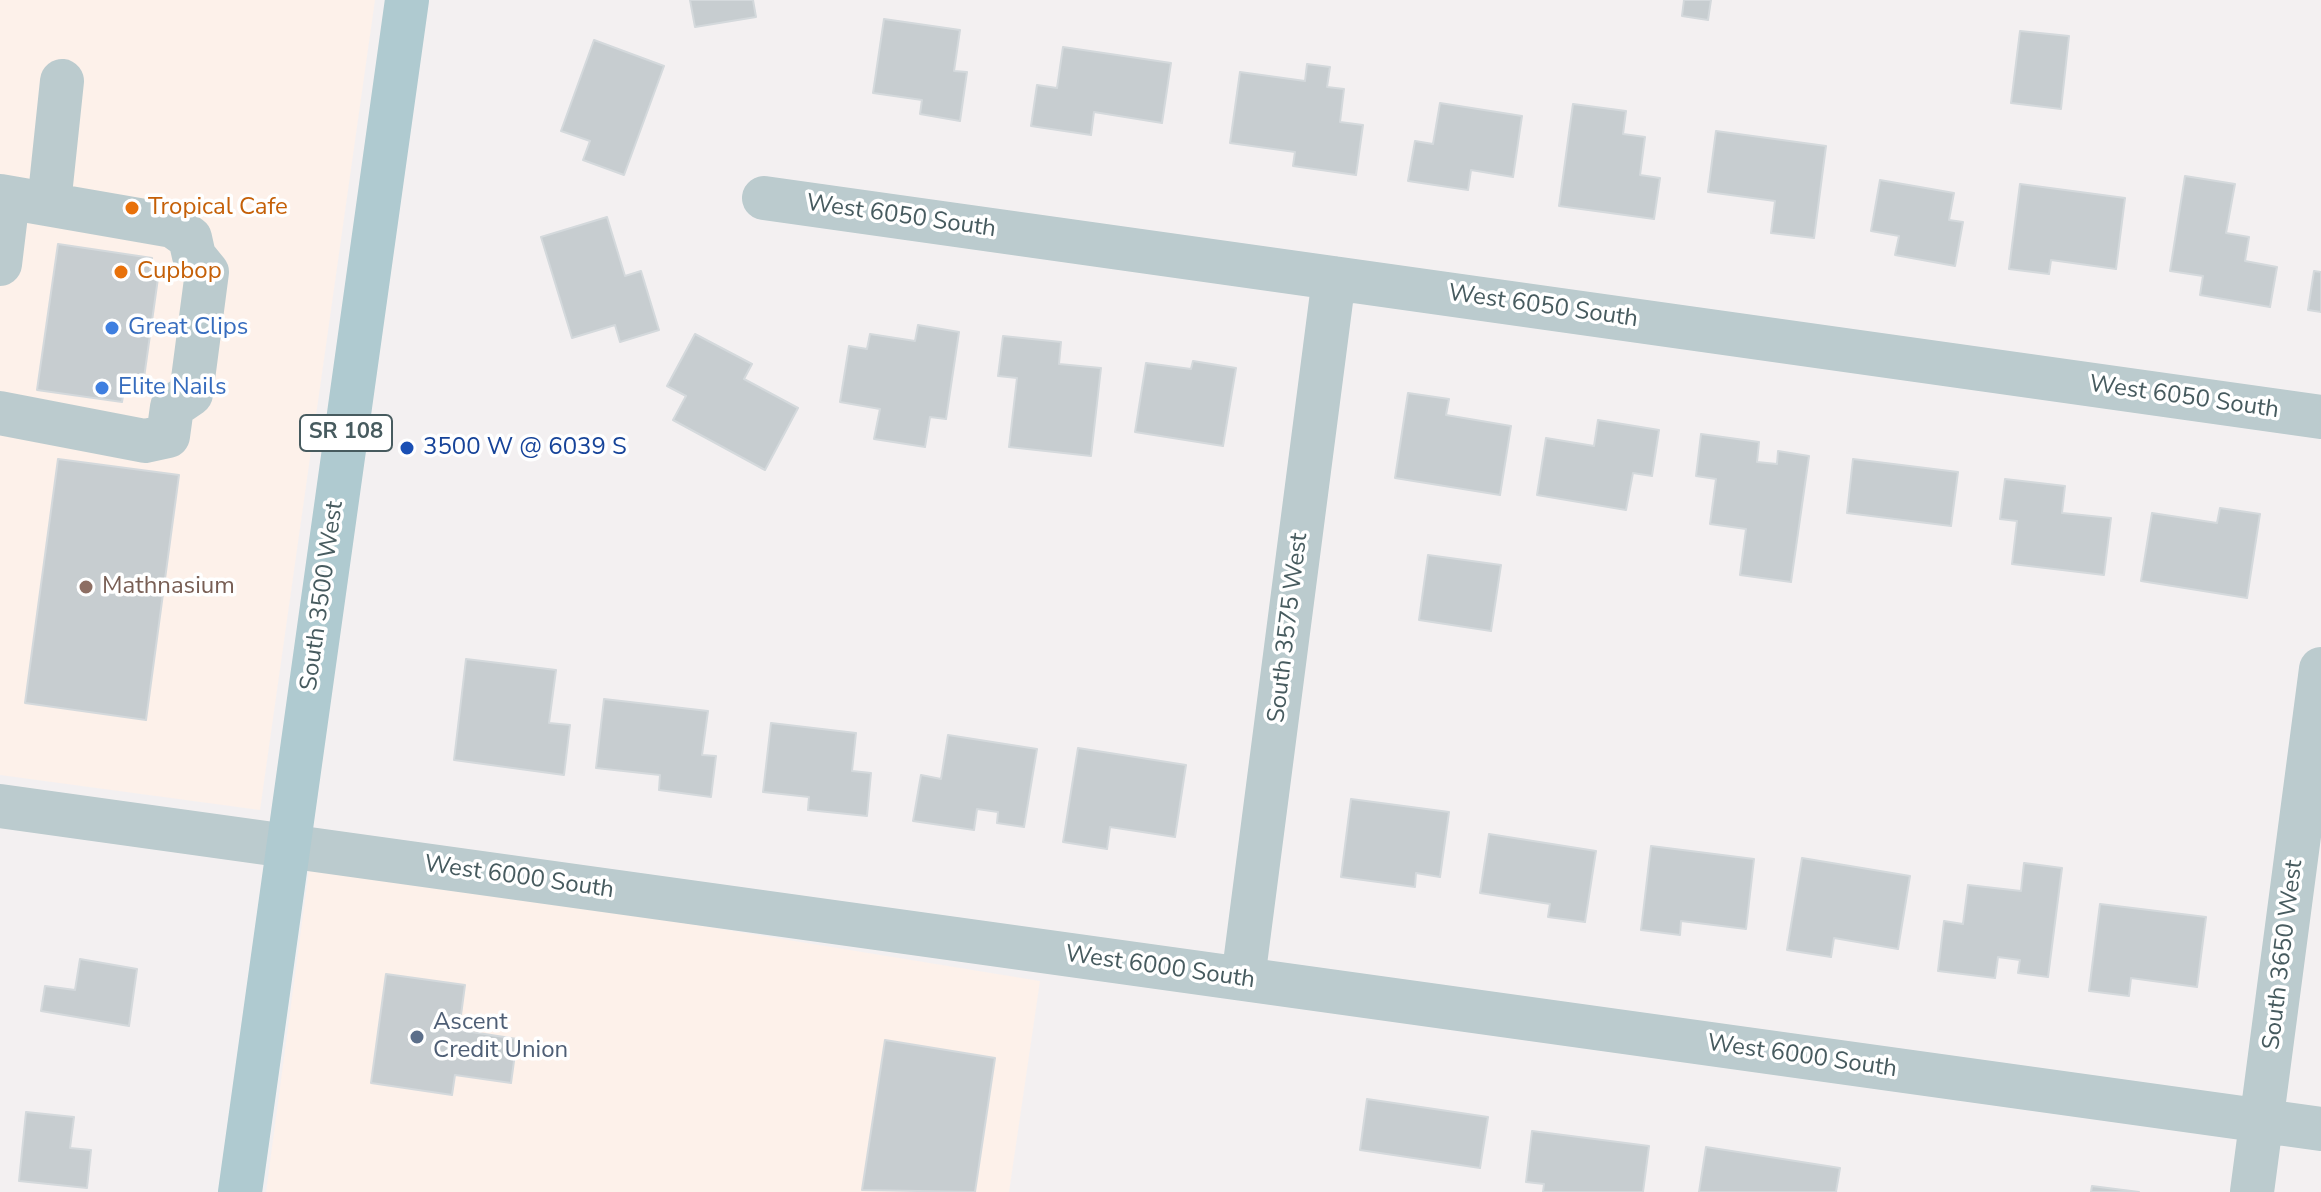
<!DOCTYPE html>
<style>
body{margin:0}
canvas{display:block;background:#f3f0f1}
</style>
<canvas width="2321" height="1192"></canvas>
<script>
const g = document.querySelector('canvas').getContext('2d');
g.lineJoin = 'round';
function fill(path, color) {
  g.fillStyle = color;
  g.fill(path, 'evenodd');
}
function strokePath(path, color, width, dash) {
  g.strokeStyle = color;
  g.lineWidth = width;
  g.lineCap = dash ? 'butt' : 'round';
  g.setLineDash(dash || []);
  g.stroke(path);
}
function write(font, color, halo, rows, align = 'center') {
  g.font = font + ' "Nunito Sans",sans-serif';
  g.lineWidth = 7;
  g.setLineDash([]);
  g.textBaseline = 'middle';
  g.strokeStyle = halo;
  g.fillStyle = color;
  for (const [text, x, y, turn = 0] of rows) {
    g.save();
    g.translate(x, y);
    g.rotate((+turn || 0) * Math.PI / 180);
    g.textAlign = isNaN(turn) ? turn : align;
    if (halo) g.strokeText(text, 0, 0);
    g.fillText(text, 0, 0);
    g.restore();
  }
}
fill(new Path2D(`
 M 0,0 L 375,0 L 260,810 L 0,775 Z
 M 310,862 L 1040,981 L 1009,1192 L 266,1192 Z`), '#fdf1ea');
const building = new Path2D(`
 M 690,0 L 753,0 L 756,17 L 695,27 Z
 M 1684,0 L 1711,0 L 1708,20 L 1682,16 Z
 M 884,19 L 960,30 L 954,71 L 967,72 L 960,121 L 920,114 L 922,100 L 873,93 Z
 M 2020,31 L 2069,36 L 2061,109 L 2011,103 Z
 M 594,40 L 664,66 L 624,175 L 583,160 L 590,141 L 561,131 Z
 M 1063,47 L 1171,63 L 1162,123 L 1094,112 L 1091,135 L 1031,126 L 1037,85 L 1057,88 Z
 M 1307,64 L 1330,67 L 1327,87 L 1344,89 L 1340,122 L 1363,125 L 1356,175 L 1293,166 L 1295,152 L 1230,143 L 1240,72 L 1305,81 Z
 M 1440,103 L 1522,116 L 1513,177 L 1471,170 L 1468,190 L 1408,181 L 1415,141 L 1433,144 Z
 M 1573,104 L 1626,111 L 1623,134 L 1645,137 L 1640,175 L 1660,178 L 1654,219 L 1559,206 Z
 M 1716,131 L 1826,146 L 1814,238 L 1771,233 L 1775,201 L 1708,192 Z
 M 2185,176 L 2235,184 L 2226,233 L 2249,237 L 2245,261 L 2277,267 L 2270,307 L 2200,295 L 2203,276 L 2170,271 Z
 M 1880,180 L 1954,193 L 1949,220 L 1963,222 L 1955,266 L 1895,255 L 1899,236 L 1871,231 Z
 M 2020,184 L 2125,198 L 2116,269 L 2051,260 L 2049,274 L 2009,269 Z
 M 607,217 L 625,276 L 641,271 L 659,330 L 620,342 L 615,325 L 572,338 L 541,237 Z
 M 58,244 L 152,258 L 150,269 L 159,271 L 142,392 L 124,390 L 122,402 L 37,390 Z
 M 2314,271 L 2321,272 L 2321,312 L 2308,310 Z
 M 918,325 L 959,332 L 946,419 L 930,417 L 925,447 L 874,439 L 880,409 L 840,402 L 849,346 L 867,349 L 870,334 L 915,341 Z
 M 695,334 L 752,364 L 744,379 L 798,408 L 765,470 L 673,420 L 686,396 L 667,386 Z
 M 1003,336 L 1061,342 L 1059,364 L 1101,368 L 1091,456 L 1009,447 L 1017,378 L 998,376 Z
 M 1193,361 L 1236,368 L 1223,446 L 1135,432 L 1146,363 L 1191,369 Z
 M 1408,393 L 1449,399 L 1446,415 L 1511,426 L 1500,495 L 1395,478 Z
 M 1598,420 L 1659,430 L 1652,476 L 1633,473 L 1626,510 L 1537,495 L 1546,438 L 1594,446 Z
 M 1701,434 L 1759,442 L 1757,462 L 1777,464 L 1778,451 L 1809,456 L 1791,582 L 1740,575 L 1746,529 L 1710,524 L 1716,479 L 1696,476 Z
 M 58,459 L 179,475 L 146,720 L 25,703 Z
 M 1853,459 L 1958,472 L 1951,526 L 1847,513 Z
 M 2005,479 L 2065,486 L 2062,513 L 2111,518 L 2104,575 L 2012,564 L 2017,521 L 2000,519 Z
 M 2220,508 L 2260,514 L 2247,598 L 2141,581 L 2152,513 L 2217,523 Z
 M 1428,555 L 1501,565 L 1491,631 L 1419,620 Z
 M 466,659 L 556,670 L 549,723 L 570,725 L 564,775 L 454,760 Z
 M 604,699 L 708,711 L 702,755 L 716,756 L 711,797 L 659,790 L 660,775 L 596,768 Z
 M 771,723 L 856,733 L 852,771 L 871,773 L 867,816 L 808,810 L 809,797 L 763,792 Z
 M 948,735 L 1037,749 L 1024,827 L 997,823 L 998,812 L 977,809 L 974,830 L 913,821 L 921,775 L 941,779 Z
 M 1078,748 L 1186,765 L 1175,837 L 1110,827 L 1107,849 L 1063,842 Z
 M 1351,799 L 1449,812 L 1440,877 L 1416,873 L 1415,887 L 1341,877 Z
 M 1489,834 L 1596,851 L 1585,922 L 1548,917 L 1550,904 L 1480,893 Z
 M 1651,846 L 1754,859 L 1746,929 L 1681,921 L 1680,935 L 1641,930 Z
 M 1802,858 L 1910,876 L 1898,949 L 1834,938 L 1831,957 L 1787,950 Z
 M 2024,863 L 2062,868 L 2048,977 L 2018,973 L 2020,960 L 1998,957 L 1995,978 L 1938,971 L 1944,921 L 1963,924 L 1968,885 L 2021,891 Z
 M 2100,904 L 2206,917 L 2197,987 L 2131,978 L 2129,996 L 2089,991 Z
 M 80,959 L 137,969 L 129,1026 L 41,1011 L 45,986 L 75,990 Z
 M 386,974 L 465,985 L 459,1030 L 517,1039 L 511,1083 L 455,1075 L 452,1095 L 371,1083 Z
 M 885,1040 L 995,1058 L 975,1192 L 862,1190 Z
 M 1367,1099 L 1488,1117 L 1480,1168 L 1360,1150 Z
 M 26,1112 L 74,1117 L 70,1148 L 91,1150 L 87,1188 L 19,1181 Z
 M 1532,1131 L 1649,1146 L 1643,1192 L 1543,1192 L 1544,1184 L 1526,1182 Z
 M 1706,1147 L 1840,1168 L 1836,1192 L 1699,1192 Z
 M 2092,1186 L 2139,1192 L 2091,1192 Z`);
fill(building, '#c7cdd0');
strokePath(building, '#d4d9dc', 2);
strokePath(new Path2D(`
 M 0,196 L 173,226 L 190,238 L 194,256 L 207,272 L 191,394 L 172,407 L 168,436 L 145,441 L 0,413
 M 764,198 L 2321,417
 M 49,204 L 62,81
 M 0,264 L 8,198
 M 0,806 L 2321,1129
 M 1243,979 L 1334,278
 M 2252,1192 L 2321,669`), '#bbcbce', 44);
strokePath(new Path2D(`
 M 240,1192 L 407,0`), '#afcad0', 44);
for (const [x, y, r, color] of [
 [132,208,8,"#e8710a"],
 [121,272,8,"#e8710a"],
 [112,328,8,"#3f7fe0"],
 [102,388,8,"#3f7fe0"],
 [407,448,8,"#1a4fb4"],
 [86,587,8,"#8d6e63"],
 [417,1037,8,"#5c6f8a"]
]) {
  const dot = new Path2D();
  dot.arc(x, y, r, 0, 2 * Math.PI);
  g.fillStyle = color;
  g.fill(dot);
  strokePath(dot, '#fff', 3);
}
for (const [x, y, w] of [
 [346,433,92]
]) {
  const box = new Path2D();
  box.roundRect(x - w / 2, y - 18, w, 36, 6);
  g.fillStyle = '#fff';
  g.fill(box);
  strokePath(box, '#475b5f', 2);
}
write('bold 22px', '#475b5f', null, [
 ["SR 108",346,433]
]);
write('24px', '#c56008', '#fff', [
 ["Tropical Cafe",148,208],
 ["Cupbop",137,272]
], 'left');
write('24px', '#475b5f', '#fff', [
 ["West 6050 South",901,217,8],
 ["West 6050 South",1543,307,8],
 ["West 6050 South",2184,398,8],
 ["South 3500 West",323,596,-82],
 ["South 3575 West",1289,628,-83],
 ["West 6000 South",519,878,8],
 ["South 3650 West",2284,955,-83],
 ["West 6000 South",1160,968,8],
 ["West 6000 South",1802,1057,8]
]);
write('24px', '#366cbe', '#fff', [
 ["Great Clips",128,328],
 ["Elite Nails",118,388]
], 'left');
write('24px', '#164399', '#fff', [
 ["3500 W @ 6039 S",423,448]
], 'left');
write('24px', '#785e54', '#fff', [
 ["Mathnasium",102,587]
], 'left');
write('24px', '#4e5e75', '#fff', [
 ["Ascent",433,1023],
 ["Credit Union",433,1051]
], 'left');
</script>
